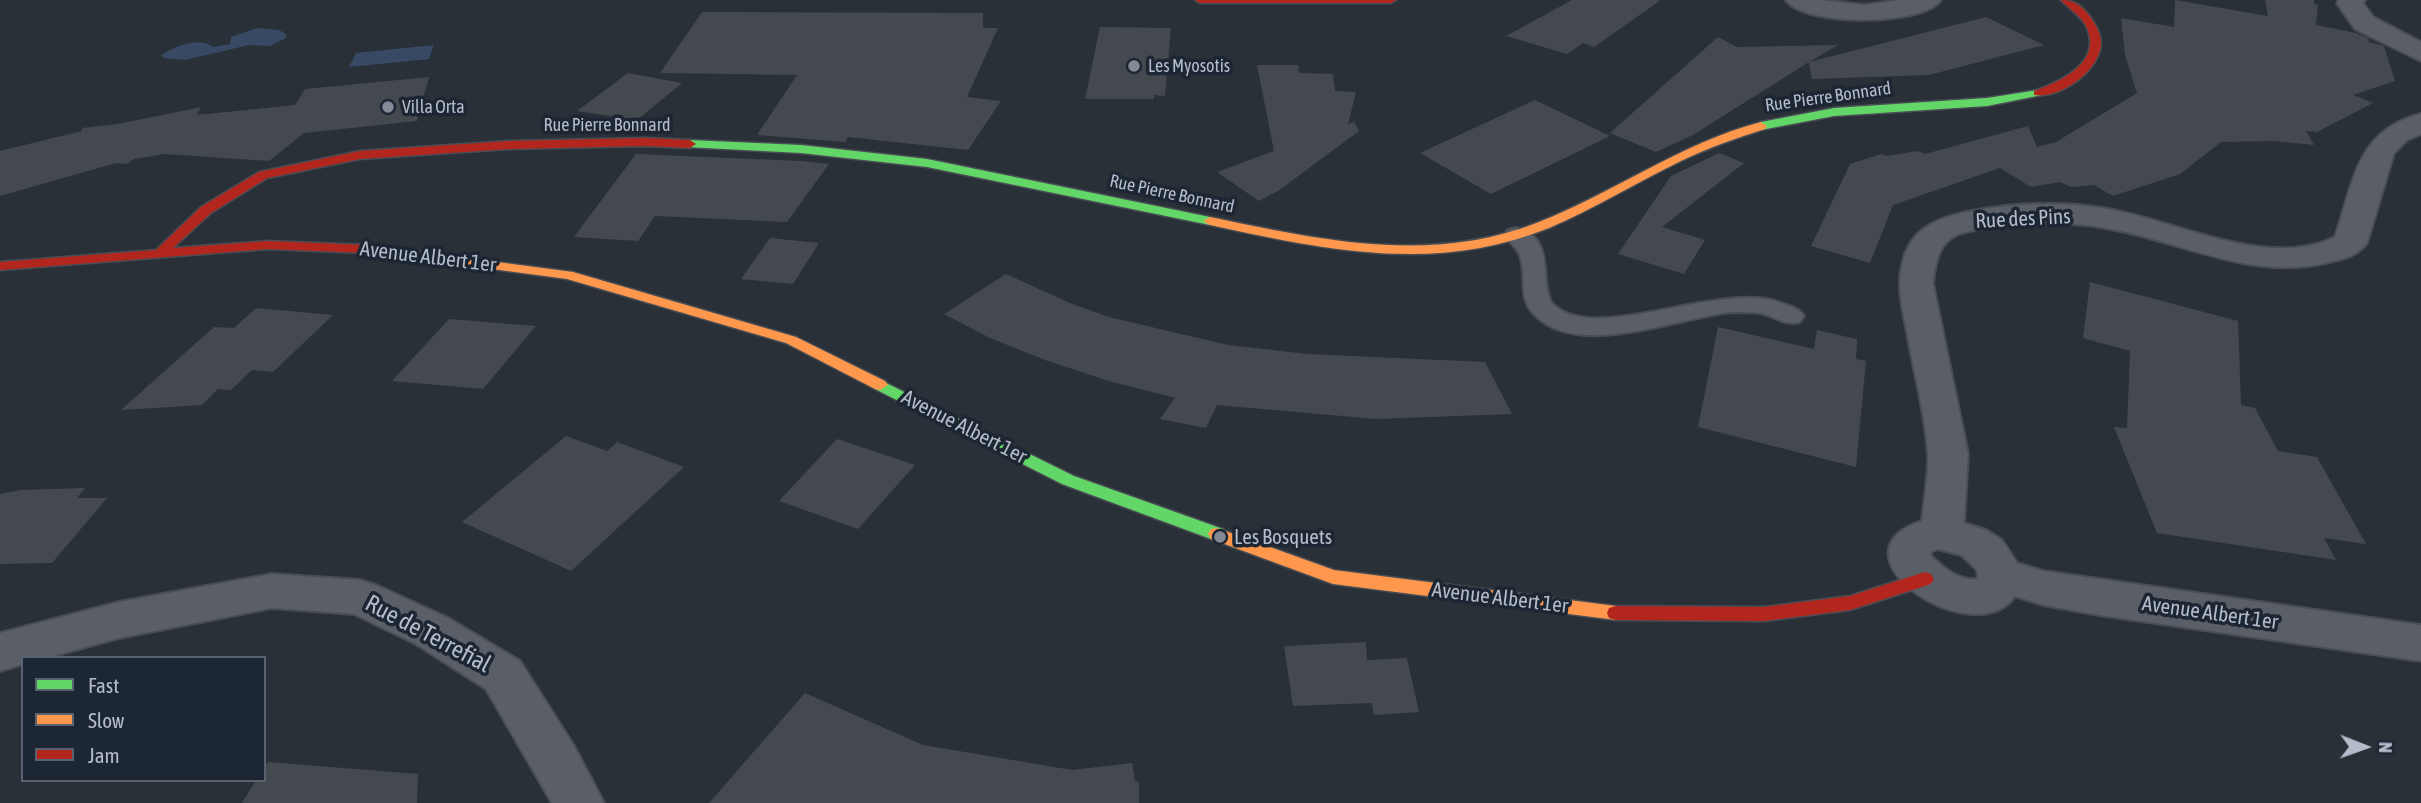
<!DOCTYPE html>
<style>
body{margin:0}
#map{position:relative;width:2421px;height:803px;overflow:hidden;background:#2a3038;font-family:"Asap Condensed",sans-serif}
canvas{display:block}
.legend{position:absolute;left:21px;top:656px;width:245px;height:126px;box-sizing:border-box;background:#1d2633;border:2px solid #59626f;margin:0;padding:9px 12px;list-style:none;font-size:21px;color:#b4bcc9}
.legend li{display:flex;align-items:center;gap:14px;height:35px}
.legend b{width:35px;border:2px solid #59626f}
.north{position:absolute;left:2330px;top:712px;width:70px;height:70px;-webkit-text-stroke:5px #1d2633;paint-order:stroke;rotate:91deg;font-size:19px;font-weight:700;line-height:28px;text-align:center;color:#b4bcc9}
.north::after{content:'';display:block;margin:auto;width:24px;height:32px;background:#b4bcc9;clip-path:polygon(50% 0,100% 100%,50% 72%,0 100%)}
</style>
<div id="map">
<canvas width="2421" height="803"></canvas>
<ul class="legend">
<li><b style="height:9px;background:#63d668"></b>Fast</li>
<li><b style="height:9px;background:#ff974d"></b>Slow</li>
<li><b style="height:9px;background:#b3261e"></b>Jam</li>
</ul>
<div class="north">N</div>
</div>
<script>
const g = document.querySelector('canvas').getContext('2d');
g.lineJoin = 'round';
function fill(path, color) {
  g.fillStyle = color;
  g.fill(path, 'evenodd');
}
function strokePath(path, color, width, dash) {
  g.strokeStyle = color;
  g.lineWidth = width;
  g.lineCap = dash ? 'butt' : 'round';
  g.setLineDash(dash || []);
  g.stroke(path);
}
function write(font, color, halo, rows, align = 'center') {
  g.font = font + ' "Asap Condensed",sans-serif';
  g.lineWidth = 7;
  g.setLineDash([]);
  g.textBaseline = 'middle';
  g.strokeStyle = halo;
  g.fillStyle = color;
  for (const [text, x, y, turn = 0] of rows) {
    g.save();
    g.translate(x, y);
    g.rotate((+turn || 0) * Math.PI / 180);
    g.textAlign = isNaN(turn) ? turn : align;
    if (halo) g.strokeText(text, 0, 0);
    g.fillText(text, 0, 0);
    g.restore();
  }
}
fill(new Path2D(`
 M 257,28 L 279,30 L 286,34 L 286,38 L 270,46 L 249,45 L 185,60 L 164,58 L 161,55 C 175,46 200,36 213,47 L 230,44 L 231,37 Z
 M 434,45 L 429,59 L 349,67 L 356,53 Z`), '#384963');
fill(new Path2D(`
 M 1572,0 L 1661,0 L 1594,47 L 1583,43 L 1567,54 L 1506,36 Z
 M 2175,0 L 2268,16 L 2265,0 L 2314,0 L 2314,4 L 2318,5 L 2316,25 L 2356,33 L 2368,38 L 2369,42 L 2384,46 L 2395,81 L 2353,95 L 2373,103 L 2317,132 L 2306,131 L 2314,145 L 2275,141 L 2221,142 L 2180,174 L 2113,196 L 2094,185 L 2071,187 L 2060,182 L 2031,187 L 2000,168 L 1893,205 L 1870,263 L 1811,246 L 1850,164 L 1881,154 L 1886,156 L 1918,151 L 1925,154 L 2028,126 L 2037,147 L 2056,142 L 2137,93 L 2125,55 L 2121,18 L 2174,27 Z
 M 702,12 L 983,13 L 983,28 L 998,28 L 967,97 L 1001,101 L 968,150 L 848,137 L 845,142 L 757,135 L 797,75 L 660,73 Z
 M 1986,17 L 2044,45 L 1929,75 L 1812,79 L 1809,62 L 1693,135 L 1656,152 L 1610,133 L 1718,37 L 1737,47 L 1838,45 L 1809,62 Z
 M 1100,27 L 1171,28 L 1165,96 L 1154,95 L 1154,99 L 1085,99 Z
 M 1257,65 L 1298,65 L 1299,73 L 1333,74 L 1335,91 L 1356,92 L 1348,124 L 1354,122 L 1359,131 L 1278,191 L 1259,201 L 1217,172 L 1274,151 Z
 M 628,73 L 682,83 L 637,120 L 577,111 Z
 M 429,77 L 417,121 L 304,133 L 269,161 L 165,154 L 134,159 L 127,164 L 116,163 L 0,196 L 0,151 L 82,131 L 82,128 L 118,124 L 201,107 L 197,115 L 295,105 L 305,89 Z
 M 1535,100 L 1610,136 L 1491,194 L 1420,153 Z
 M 1719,153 L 1744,163 L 1662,227 L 1705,240 L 1684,274 L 1618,254 L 1671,176 Z
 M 636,154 L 801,161 L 829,164 L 787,222 L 655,216 L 638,241 L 574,237 Z
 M 770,238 L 819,243 L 793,284 L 741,279 Z
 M 1006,274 L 1072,304 L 1109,317 L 1228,345 L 1308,354 L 1485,362 L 1512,414 L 1376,419 L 1217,405 L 1206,428 L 1160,419 L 1175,398 L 1109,381 L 1045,360 L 990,338 L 944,314 Z
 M 2090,282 L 2238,321 L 2241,405 L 2255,408 L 2278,451 L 2317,457 L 2366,544 L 2324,538 L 2336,560 L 2157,533 L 2114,427 L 2127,428 L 2130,351 L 2083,338 Z
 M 256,308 L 333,315 L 273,372 L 252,370 L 231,390 L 218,389 L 202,405 L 121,410 L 214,327 L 234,328 Z
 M 449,319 L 536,326 L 483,389 L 392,381 Z
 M 1718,327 L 1814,349 L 1817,330 L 1857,339 L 1856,359 L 1866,361 L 1856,467 L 1698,427 Z
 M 566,436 L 607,451 L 617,442 L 684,467 L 571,571 L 462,522 Z
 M 837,439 L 915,465 L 858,529 L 779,501 Z
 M 85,488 L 77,498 L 107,498 L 52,563 L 0,564 L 0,494 L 21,490 Z
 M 1366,642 L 1367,660 L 1407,658 L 1419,712 L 1374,715 L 1372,703 L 1293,706 L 1284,646 Z
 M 805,693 L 923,745 L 1072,770 L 1132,763 L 1135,781 L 1139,782 L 1139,803 L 709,803 Z
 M 268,762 L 418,774 L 417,803 L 242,803 L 256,780 L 264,780 L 264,767 Z`), '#444950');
const lane = new Path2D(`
 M 1516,228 C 1556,238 1539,276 1551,302 C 1590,348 1720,279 1781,303 C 1790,306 1799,308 1804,316 L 1800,322 C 1784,326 1775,316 1760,313 C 1751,312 1741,312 1733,312 C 1679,317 1580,359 1536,316 C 1516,298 1528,277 1520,256 C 1518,248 1509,242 1504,235 L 1508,230 Z`);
const street = new Path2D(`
 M 1786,0 L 1821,0 L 1864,5 L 1901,0 L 1941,0 C 1923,26 1805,27 1786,0 Z
 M 2339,0 L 2365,0 L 2363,3 L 2373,17 L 2421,42 L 2421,61 L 2355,29 L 2337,3 Z
 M 2421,114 L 2421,134 L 2407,140 L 2394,153 L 2367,243 C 2358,255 2344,259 2330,262 C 2253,282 2181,241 2106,228 C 2071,222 2035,222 1999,227 C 1953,232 1938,234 1933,284 L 1968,454 L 1964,523 L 1986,530 L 2002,540 L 2017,563 L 2043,571 L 2421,625 L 2421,661 L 2099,615 L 2043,605 L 2015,596 C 1974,655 1822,554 1922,521 C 1924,499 1929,475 1928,453 C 1925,411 1913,369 1906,327 C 1902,306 1897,286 1902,265 C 1909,230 1935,219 1966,212 C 2012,203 2062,201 2108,209 C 2176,221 2270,270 2335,237 C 2354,182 2356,130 2421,114 ZM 1937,549 L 1961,555 L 1977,570 L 1978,579 C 1959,581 1945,569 1931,556 L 1931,552 Z
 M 272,574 L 360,580 L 376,585 L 448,618 L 520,661 L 574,746 L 604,803 L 552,803 L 486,689 L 416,644 L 354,614 L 272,608 L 119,638 L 46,658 L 23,658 L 23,664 L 0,671 L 0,633 L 119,602 Z`);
const fast = new Path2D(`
 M 2038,90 L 2044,93 L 2042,95 L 1987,106 L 1834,116 L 1761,130 L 1755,126 L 1761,122 L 1834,108 L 1987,98 Z
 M 690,140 L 801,145 L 927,159 L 1210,217 L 1217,221 L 1210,225 L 927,167 L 801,153 L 686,147 L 686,141 Z
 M 880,380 L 1074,476 L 1223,529 L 1226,534 L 1223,539 L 1211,539 L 1062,484 L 875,389 L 872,385 L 875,381 Z`);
const slow = new Path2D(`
 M 1761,122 L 1767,126 L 1765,129 C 1736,138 1708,148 1681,161 C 1637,182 1594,209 1549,228 C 1435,274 1326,250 1210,225 L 1203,221 L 1210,217 C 1320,240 1431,265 1539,222 C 1615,192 1681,143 1761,122 Z
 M 414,251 L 573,272 L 796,337 L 885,381 L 888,385 L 880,390 L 875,389 L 786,343 L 567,279 L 409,258 L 407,255 Z
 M 1217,528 L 1334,570 L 1616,606 L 1623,608 L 1625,613 L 1623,618 L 1616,620 L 1333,584 L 1211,539 L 1208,534 L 1211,529 Z`);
const jam = new Path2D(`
 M 1195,0 L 1396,0 L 1391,3 L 1200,3 Z
 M 2061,0 C 2075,0 2083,7 2091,18 C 2096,26 2101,34 2101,43 C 2100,71 2060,99 2034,95 L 2034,91 C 2060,82 2102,63 2087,28 C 2082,16 2069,9 2061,0 Z
 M 645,138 L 690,140 L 696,144 L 690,148 L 645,146 L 509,149 L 360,159 L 267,178 L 211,213 L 173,248 L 268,241 L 367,245 L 419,252 L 421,255 L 414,259 L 367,253 L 268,249 L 0,270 L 0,262 L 156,250 L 201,207 L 259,172 L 360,151 L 509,141 Z
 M 1925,572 L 1931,574 L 1934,579 L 1931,584 L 1850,610 L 1764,621 L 1616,620 L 1609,618 L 1607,613 L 1609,608 L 1616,606 L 1764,607 L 1850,596 Z`);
strokePath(lane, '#484c53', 4);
strokePath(street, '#484c53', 4);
strokePath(fast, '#484c53', 3);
strokePath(slow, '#484c53', 3);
strokePath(jam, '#484c53', 3);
fill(lane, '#5a5e66');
fill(street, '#5a5e66');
fill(fast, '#63d668');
fill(slow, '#ff974d');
fill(jam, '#b3261e');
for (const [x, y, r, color] of [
 [1134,66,7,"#848b96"],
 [388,107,7,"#848b96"],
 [1220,537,7,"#848b96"]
]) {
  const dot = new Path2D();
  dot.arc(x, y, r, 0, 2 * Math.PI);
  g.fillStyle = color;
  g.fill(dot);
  strokePath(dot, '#1d2633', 2.5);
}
write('18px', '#b4bcc9', '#1d2633', [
 ["Les Myosotis",1148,66],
 ["Villa Orta",402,107]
], 'left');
write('18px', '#b4bcc9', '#1d2633', [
 ["Rue Pierre Bonnard",1828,97,-8],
 ["Rue Pierre Bonnard",607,125],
 ["Rue Pierre Bonnard",1172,194,12]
]);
write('21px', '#b4bcc9', '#1d2633', [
 ["Rue des Pins",2023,219,-3],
 ["Avenue Albert 1er",428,257,7],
 ["Avenue Albert 1er",964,427,27],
 ["Avenue Albert 1er",1500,598,7],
 ["Avenue Albert 1er",2210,613,8]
]);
write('21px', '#b4bcc9', '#1d2633', [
 ["Les Bosquets",1234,537]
], 'left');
write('24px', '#b4bcc9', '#1d2633', [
 ["Rue de Terrefial",428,634,28]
]);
</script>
